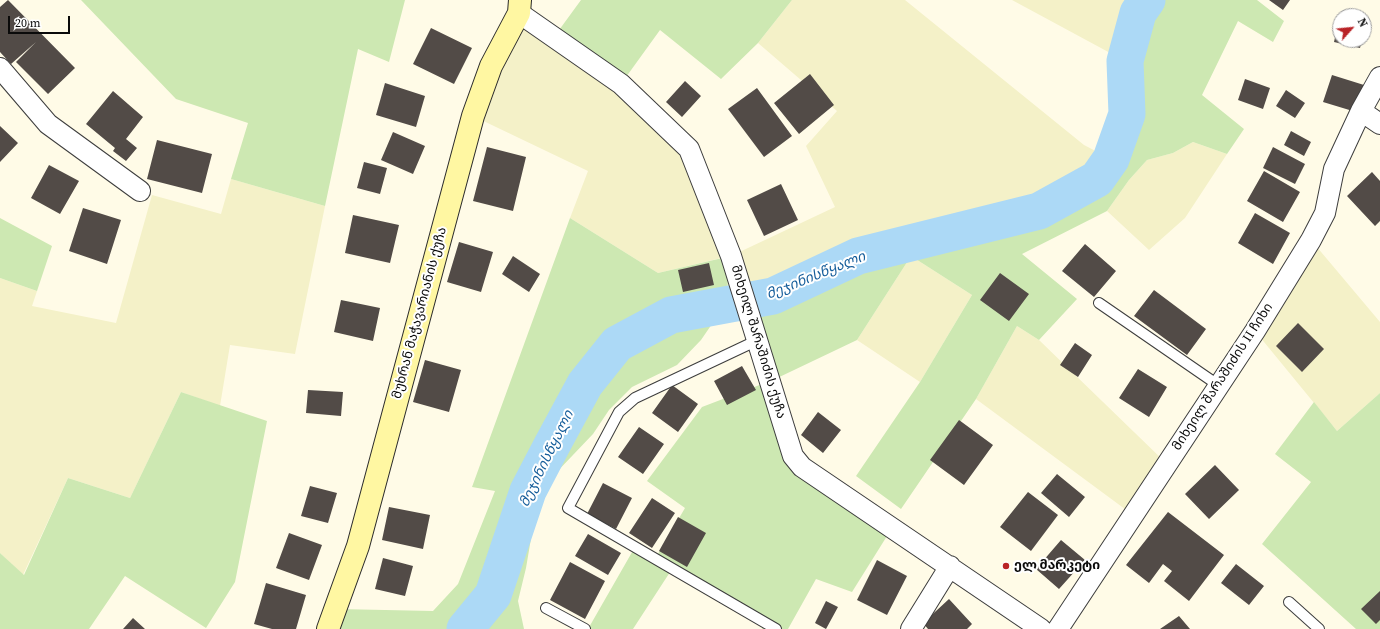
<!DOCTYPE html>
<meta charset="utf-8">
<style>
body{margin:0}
#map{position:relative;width:1380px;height:629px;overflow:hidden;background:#fffbe7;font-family:"Source Serif 4",serif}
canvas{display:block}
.north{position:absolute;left:1332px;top:8px;width:40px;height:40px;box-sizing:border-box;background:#fff;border:1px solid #9d9d9d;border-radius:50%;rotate:63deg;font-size:11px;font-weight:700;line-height:16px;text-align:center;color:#0a0a0a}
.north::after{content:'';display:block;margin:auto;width:14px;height:18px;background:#b92327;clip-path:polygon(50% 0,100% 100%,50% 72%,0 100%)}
.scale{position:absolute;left:8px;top:16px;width:62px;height:18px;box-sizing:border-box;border:2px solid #0a0a0a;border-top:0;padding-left:5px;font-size:12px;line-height:14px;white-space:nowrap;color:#0a0a0a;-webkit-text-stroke:3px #fff;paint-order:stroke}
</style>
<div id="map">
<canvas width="1380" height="629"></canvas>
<div class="north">N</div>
<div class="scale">20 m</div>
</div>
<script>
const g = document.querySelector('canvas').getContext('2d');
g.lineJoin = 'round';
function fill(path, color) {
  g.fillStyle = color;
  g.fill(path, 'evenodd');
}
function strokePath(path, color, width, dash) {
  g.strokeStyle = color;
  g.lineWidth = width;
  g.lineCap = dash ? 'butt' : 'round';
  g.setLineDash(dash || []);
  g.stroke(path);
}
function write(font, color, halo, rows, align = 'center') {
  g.font = font + ' "Source Serif 4","Noto Sans Georgian",serif';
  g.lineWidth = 4;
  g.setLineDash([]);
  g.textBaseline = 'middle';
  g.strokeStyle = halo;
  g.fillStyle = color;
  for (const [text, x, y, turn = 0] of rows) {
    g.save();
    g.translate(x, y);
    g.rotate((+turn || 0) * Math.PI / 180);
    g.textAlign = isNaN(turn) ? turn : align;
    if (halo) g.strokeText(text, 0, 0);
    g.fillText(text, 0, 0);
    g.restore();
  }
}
fill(new Path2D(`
 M 792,0 L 905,0 L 1084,145 L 1111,159 L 1097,179 L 1039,211 L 858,256 L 773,296 L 725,305 L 730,256 L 658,273 L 570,218 L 588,171 L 473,116 L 519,13 L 689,149 L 731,256 L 835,207 L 806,146 L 837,111 L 758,43 Z
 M 1012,0 L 1147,0 L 1138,13 L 1125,61 Z
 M 1193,142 L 1227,154 L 1185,218 L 1149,250 L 1107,211 L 1129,180 L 1147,160 L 1173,153 Z
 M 231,179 L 325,206 L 295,354 L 230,345 L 220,406 L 181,392 L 130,498 L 68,478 L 23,575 L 0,553 L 0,278 L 37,291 L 32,306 L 116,323 L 152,195 L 221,214 Z
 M 1311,240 L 1380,322 L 1380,393 L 1337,431 L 1255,331 Z
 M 911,256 L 972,295 L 920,382 L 857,340 Z
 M 1017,326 L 1039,340 L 1166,463 L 1133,515 L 976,399 Z`), '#f4f1c8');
fill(new Path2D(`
 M 81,0 L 405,0 L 389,62 L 358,49 L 325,206 L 231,179 L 248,123 L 176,99 Z
 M 581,0 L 792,0 L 758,43 L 721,79 L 660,30 L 621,84 L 554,37 Z
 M 1147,0 L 1257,0 L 1284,21 L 1273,42 L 1238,21 L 1202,95 L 1244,129 L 1227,154 L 1193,142 L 1173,153 L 1147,160 L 1129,180 L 1107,211 L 1022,254 L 1077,299 L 1039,340 L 1017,326 L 976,399 L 901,509 L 856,476 L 920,382 L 972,295 L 911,256 L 857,340 L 771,381 L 793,456 L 892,528 L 852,592 L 816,579 L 788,629 L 762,629 L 765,623 L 672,569 L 633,629 L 588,629 L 635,547 L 655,559 L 685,508 L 647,481 L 702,407 L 770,381 L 752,321 L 773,296 L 858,256 L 1039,211 L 1096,179 L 1111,159 L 1127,114 L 1125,61 L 1138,13 Z
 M 0,218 L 52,246 L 37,291 L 0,278 Z
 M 570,218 L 658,273 L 731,256 L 725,305 L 701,340 L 677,365 L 632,387 L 609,410 L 593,434 L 552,477 L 536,509 L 526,568 L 518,601 L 524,629 L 328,629 L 337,609 L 433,611 L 458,584 L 495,491 L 472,487 Z
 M 181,392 L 267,421 L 235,582 L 206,628 L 125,576 L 89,629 L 0,629 L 0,553 L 24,575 L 68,478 L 130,498 Z
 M 1380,393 L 1380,629 L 1356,629 L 1262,544 L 1311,482 L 1275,454 L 1314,402 L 1337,431 Z`), '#cde8b2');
strokePath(new Path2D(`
 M 465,629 L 493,595 L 528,491 L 552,445 L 585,384 L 617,344 L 671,315 L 773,296 L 858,256 L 1039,211 L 1097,179 L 1111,159 L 1127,114 L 1125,61 L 1138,13 L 1147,0`), '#acd9f6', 37);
fill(new Path2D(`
 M 8,0 L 75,68 L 48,94 L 16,62 L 36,42 L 11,64 L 0,52 L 0,7 Z
 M 1269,0 L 1290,0 L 1283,10 Z
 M 1339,20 L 1340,40 L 1362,40 L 1360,48 L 1334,42 Z
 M 431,28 L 472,48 L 454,84 L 413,64 Z
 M 810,74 L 834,105 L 799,134 L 774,103 Z
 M 1332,75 L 1364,85 L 1356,112 L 1323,102 Z
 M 1245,79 L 1270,88 L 1263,109 L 1238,100 Z
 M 685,81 L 701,96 L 682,117 L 666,102 Z
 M 385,83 L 425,96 L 416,127 L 376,115 Z
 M 757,88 L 792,136 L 764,157 L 728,109 Z
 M 1286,90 L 1305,103 L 1295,118 L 1276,106 Z
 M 113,91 L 143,117 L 126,139 L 137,148 L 126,161 L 113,151 L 115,148 L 86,124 Z
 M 0,126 L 18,143 L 0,162 Z
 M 1291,131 L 1311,142 L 1304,156 L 1284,145 Z
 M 393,132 L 425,146 L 413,174 L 381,160 Z
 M 157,140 L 212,154 L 202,193 L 147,179 Z
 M 487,147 L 526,157 L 513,211 L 473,201 Z
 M 1273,147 L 1305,164 L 1295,184 L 1263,168 Z
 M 364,162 L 387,168 L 380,194 L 357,188 Z
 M 49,165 L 79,181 L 60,214 L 31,198 Z
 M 1264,171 L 1300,192 L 1283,222 L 1247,201 Z
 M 1372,172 L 1380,181 L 1380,221 L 1375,226 L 1347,196 Z
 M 781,184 L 798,220 L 764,236 L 747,200 Z
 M 83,208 L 121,220 L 107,264 L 69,251 Z
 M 1255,213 L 1290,233 L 1273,264 L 1238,243 Z
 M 353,215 L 399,225 L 390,263 L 345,253 Z
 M 459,242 L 493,252 L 481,292 L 447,282 Z
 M 1085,244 L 1116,271 L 1094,297 L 1062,271 Z
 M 513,256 L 540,274 L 529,292 L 502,274 Z
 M 709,263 L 714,285 L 683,292 L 678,270 Z
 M 1000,273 L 1029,294 L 1009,321 L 980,300 Z
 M 1154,290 L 1206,329 L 1187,355 L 1134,316 Z
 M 341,300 L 380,308 L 373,341 L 334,332 Z
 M 1298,323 L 1324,349 L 1302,372 L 1276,346 Z
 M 1075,343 L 1092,355 L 1078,377 L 1060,365 Z
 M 425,360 L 461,370 L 449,412 L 413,402 Z
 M 742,366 L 756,390 L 727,405 L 714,381 Z
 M 1138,369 L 1167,387 L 1149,417 L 1119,398 Z
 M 672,385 L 698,404 L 678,432 L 652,413 Z
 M 308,390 L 343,392 L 341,416 L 306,413 Z
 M 818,412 L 841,430 L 823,453 L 801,435 Z
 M 959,420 L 993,445 L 964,485 L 930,460 Z
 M 639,427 L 664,444 L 643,474 L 618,457 Z
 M 1215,465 L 1239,490 L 1209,519 L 1185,494 Z
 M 1057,474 L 1085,497 L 1069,517 L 1041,493 Z
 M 603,483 L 632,498 L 616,529 L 587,514 Z
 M 310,486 L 337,493 L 328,523 L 301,516 Z
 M 1028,492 L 1058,515 L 1031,551 L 1000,527 Z
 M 652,498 L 675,513 L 652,548 L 629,533 Z
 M 389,507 L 430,515 L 423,549 L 382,540 Z
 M 1168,512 L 1224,555 L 1189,601 L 1164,581 L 1172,571 L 1163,564 L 1149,583 L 1126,565 Z
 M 678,517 L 706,533 L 687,567 L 659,551 Z
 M 289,533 L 322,545 L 309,580 L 276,568 Z
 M 588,534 L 621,553 L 608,575 L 575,556 Z
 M 1061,540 L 1085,560 L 1059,589 L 1036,569 Z
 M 383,558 L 413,566 L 405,596 L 375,589 Z
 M 877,560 L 907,576 L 887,615 L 857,600 Z
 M 570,562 L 605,581 L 585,619 L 550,600 Z
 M 1236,564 L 1264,586 L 1249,605 L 1221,583 Z
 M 266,583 L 306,595 L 296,629 L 272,629 L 254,624 Z
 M 1380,591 L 1380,620 L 1376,624 L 1361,609 Z
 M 949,599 L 972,624 L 967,629 L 928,629 L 923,623 Z
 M 826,601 L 838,607 L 826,629 L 815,623 Z
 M 1179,616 L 1190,629 L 1160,629 Z
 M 133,618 L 145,629 L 123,629 Z`), '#524b47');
const lane = new Path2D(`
 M 1099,303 L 1218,385
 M 758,340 L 635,398 L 619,412 L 568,508 L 776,629
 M 1289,602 L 1319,629
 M 546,608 L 585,629`);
const street = new Path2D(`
 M 519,13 L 621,84 L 689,149 L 731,256 L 793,456 L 802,467 L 1041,629
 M 0,68 L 48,124 L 140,191
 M 1361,111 L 1380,124
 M 911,629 L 950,566
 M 1058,629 L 1255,331 L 1311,240 L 1325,213 L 1334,169 L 1361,111 L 1380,77`);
const secondary = new Path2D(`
 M 328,629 L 358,546 L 473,116 L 491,66 L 519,13 L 520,0`);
strokePath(lane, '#3d3d3d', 12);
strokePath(street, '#3d3d3d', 22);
strokePath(secondary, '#2c2c2c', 24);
strokePath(lane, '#fff', 10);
strokePath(street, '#fff', 20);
strokePath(secondary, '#fff7a2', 22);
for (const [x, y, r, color] of [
 [1006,566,4,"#b92327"]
]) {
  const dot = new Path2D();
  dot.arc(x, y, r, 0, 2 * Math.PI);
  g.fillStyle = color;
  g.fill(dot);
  strokePath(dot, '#fff', 1.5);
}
write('13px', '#0a0a0a', '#fff', [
 ["მუხრან მაჭავარიანის ქუჩა",420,313,-75],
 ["მიხეილ შარაშიძის ქუჩა",758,342,73],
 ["მიხეილ შარაშიძის II ჩიხი",1223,377,-57]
]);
write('bold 13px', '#0a0a0a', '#fff', [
 ["ელ მარკეტი",1014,566]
], 'left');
write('italic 14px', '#155d9a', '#fff', [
 ["მეჯინისწყალი",816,276,-22],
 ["მეჯინისწყალი",547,459,-64]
]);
</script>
